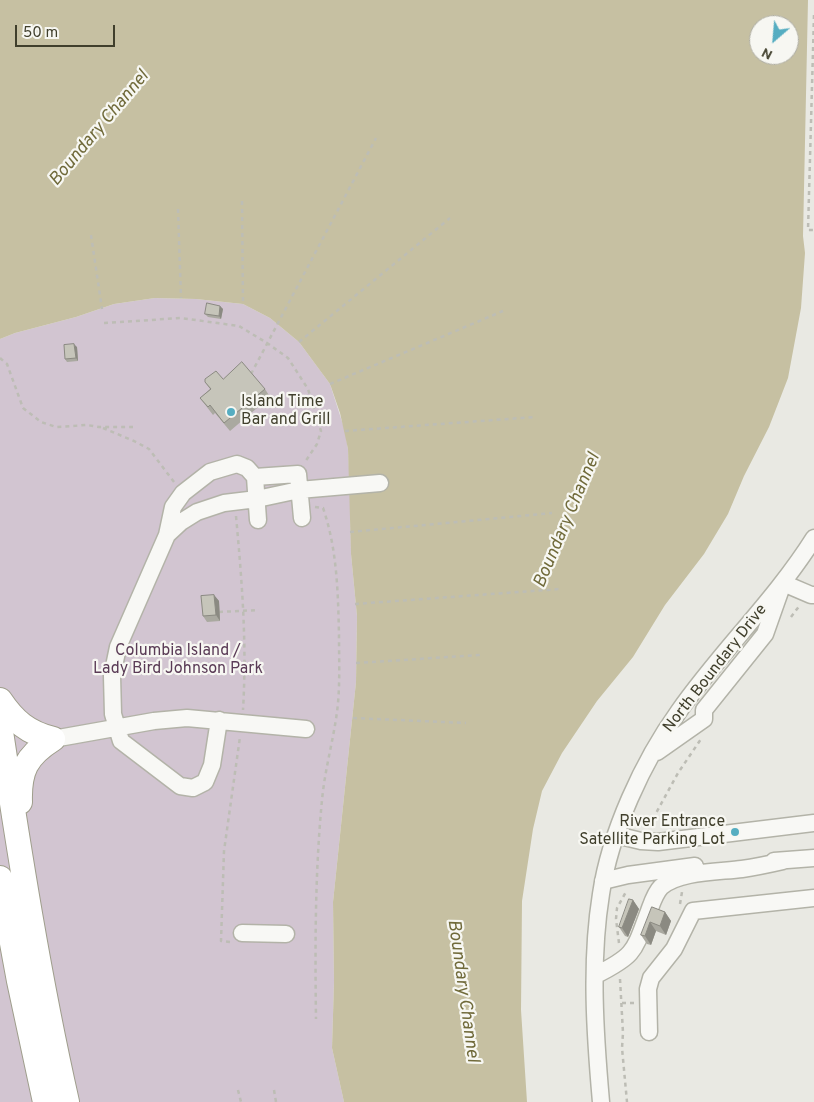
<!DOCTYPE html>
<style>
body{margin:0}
#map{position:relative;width:814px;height:1102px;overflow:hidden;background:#e9e9e3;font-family:Overpass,sans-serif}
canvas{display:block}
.north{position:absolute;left:749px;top:15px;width:50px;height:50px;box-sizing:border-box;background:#f7f7f2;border:1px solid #aeada3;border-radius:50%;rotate:207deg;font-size:14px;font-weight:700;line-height:20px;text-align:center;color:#403f2c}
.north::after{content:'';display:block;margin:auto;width:18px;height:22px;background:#55adc1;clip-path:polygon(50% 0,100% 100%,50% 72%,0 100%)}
.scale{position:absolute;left:15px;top:25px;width:100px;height:22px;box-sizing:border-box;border:2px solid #403f2c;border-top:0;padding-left:6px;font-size:15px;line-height:18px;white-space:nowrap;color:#403f2c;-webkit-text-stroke:4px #f7f7f2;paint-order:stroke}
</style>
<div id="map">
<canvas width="814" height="1102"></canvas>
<div class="north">N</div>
<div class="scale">50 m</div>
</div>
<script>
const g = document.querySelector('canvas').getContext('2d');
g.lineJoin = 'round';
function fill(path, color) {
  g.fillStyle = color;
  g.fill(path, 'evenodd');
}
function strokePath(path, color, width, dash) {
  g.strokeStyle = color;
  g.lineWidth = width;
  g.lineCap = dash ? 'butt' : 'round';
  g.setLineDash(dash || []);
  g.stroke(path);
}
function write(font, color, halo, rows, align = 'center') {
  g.font = font + ' Overpass,sans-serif';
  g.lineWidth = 4.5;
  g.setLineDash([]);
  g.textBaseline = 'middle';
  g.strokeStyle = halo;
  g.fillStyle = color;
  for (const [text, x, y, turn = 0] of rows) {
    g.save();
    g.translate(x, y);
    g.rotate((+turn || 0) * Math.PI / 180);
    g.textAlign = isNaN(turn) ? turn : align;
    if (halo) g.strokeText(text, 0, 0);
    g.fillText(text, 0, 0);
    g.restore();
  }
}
fill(new Path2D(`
 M 155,298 L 196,299 L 243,304 L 270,318 L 299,342 L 330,384 L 345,431 L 348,449 L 350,488 L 351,554 L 357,616 L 356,682 L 333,902 L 334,982 L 332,1048 L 344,1102 L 0,1102 L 0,339 L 15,333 L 76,317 L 114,304 Z`), '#d2c5d1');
fill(new Path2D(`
 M 0,0 L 808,0 L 803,236 L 805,253 L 801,308 L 788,378 L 769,427 L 744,476 L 728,514 L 704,554 L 665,605 L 633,657 L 597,701 L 562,753 L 542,791 L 533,829 L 522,901 L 521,1010 L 527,1102 L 344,1102 L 332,1048 L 334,982 L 333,902 L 356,682 L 357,616 L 351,554 L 348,449 L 340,413 L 330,384 L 299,342 L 270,318 L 243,304 L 196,299 L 155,298 L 114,304 L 76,317 L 15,333 L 0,339 ZM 759,25 L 789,25 L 789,55 L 759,55 Z`), '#c6c0a2');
const minor = new Path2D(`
 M 255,477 L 298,474 L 302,518
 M 167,535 L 181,522 L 197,512 L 224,503 L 257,499 L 299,490 L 380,483
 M 219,720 L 212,765 L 205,782 L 193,788 L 180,786 L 121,741 L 113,714 L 112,676 L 118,647 L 167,535 L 173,507 L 183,493 L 210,472 L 237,464 L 247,468 L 255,477 L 258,520
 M 53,739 L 154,721 L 187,718 L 306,729
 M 657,752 L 704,719 L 704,710 L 765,634 L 783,583 L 811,595 L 814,595
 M 616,835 L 641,841 L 658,842 L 814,823
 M 774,861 L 814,858
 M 603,881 L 628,875 L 695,866
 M 242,933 L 286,934
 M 596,975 C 636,955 634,951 649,911 C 652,903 655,893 661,887 C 679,871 719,872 742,869 C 756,867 770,864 783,861
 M 649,1032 L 648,989 L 651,978 L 674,949 L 693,911 L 814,898
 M 601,1102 C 595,1034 590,962 601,894 C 610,833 643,761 679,711 C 721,651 775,600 814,538`);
const highway = new Path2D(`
 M 0,700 C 14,721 28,733 53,739
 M 0,725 C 19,851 39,978 67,1102
 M 20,802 C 19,771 26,756 53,739
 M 0,878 L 19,981 L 45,1102`);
strokePath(minor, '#b3b3a8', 19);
strokePath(highway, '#9f9e8c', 26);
strokePath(new Path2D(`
 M 814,15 L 808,230 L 814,230
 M 242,201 L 243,304
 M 178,209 L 181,298
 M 91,235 L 102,309
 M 104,323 L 181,318 L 239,326 L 267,343 L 288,358 L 308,389 L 321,431 L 317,444 L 305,462
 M 299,342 L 450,218
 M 0,358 L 7,364 L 23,408 L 41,422 L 56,427 L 87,425 L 99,427 L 133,427
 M 251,374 L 376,138
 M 330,384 L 503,311
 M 103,428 L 134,441 L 149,449 L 174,482
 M 345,431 L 535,417
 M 315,507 L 323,508 C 337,548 338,592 339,635 C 339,657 340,680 338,703 C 335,735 325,767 322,800 C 315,873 315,946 316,1019
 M 236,516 C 242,582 247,643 243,710
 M 350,532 L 552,513
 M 355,604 L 560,589
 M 219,612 L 259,610
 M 791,617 L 800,605
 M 356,663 L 480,655
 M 353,718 L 466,723
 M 649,826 L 678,773 L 701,739
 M 680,904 L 682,892
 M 230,942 L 221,941 L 224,851 L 240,737
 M 619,943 L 616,919 L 617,908 L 627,890
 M 620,979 L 623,1033 L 622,1048 L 627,1102
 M 622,1003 L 635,1003
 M 238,1090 L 241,1102
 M 274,1090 L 276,1102`), '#bdbdb5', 2.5, [4, 4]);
strokePath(minor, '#f8f8f5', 16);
strokePath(highway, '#fff', 24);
fill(new Path2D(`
 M 220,306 L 223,309 L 221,319 L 208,317 L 205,314 Z
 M 77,347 L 78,361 L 67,362 L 65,359 Z
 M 223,379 L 265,389 L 270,397 L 230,431 L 215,413 L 213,415 L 200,398 L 210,389 L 205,382 Z
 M 214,595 L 219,601 L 220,621 L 207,622 L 203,616 Z
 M 633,900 L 639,909 L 628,937 L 625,936 L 619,927 Z
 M 652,907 L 665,912 L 671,921 L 666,935 L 656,931 L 651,945 L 647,944 L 641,935 Z`), '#aaa9a0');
fill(new Path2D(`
 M 220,306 L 223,309 L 221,319 L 219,316 Z
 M 74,344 L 77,347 L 78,361 L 76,358 Z
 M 214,595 L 219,601 L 220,621 L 216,615 Z
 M 633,900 L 639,909 L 628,937 L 622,928 Z
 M 665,912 L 671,921 L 666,935 L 660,926 Z
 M 650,922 L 656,931 L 651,945 L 645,936 Z`), '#8b8a82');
const building = new Path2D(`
 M 207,303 L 220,306 L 219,316 L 205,314 Z
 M 74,344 L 76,358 L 65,359 L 64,345 Z
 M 242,362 L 265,389 L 224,423 L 210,405 L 208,407 L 200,398 L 211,389 L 205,382 L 205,379 L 216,371 L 223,379 Z
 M 214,595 L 216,615 L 203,616 L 201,596 Z
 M 629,899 L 633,900 L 622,928 L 619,927 Z
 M 652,907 L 665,912 L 660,926 L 650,922 L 645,936 L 641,935 Z`);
fill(building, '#c6c5ba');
strokePath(building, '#8b8a82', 1);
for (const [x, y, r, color] of [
 [231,412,5,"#55adc1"],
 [735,832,5,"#55adc1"]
]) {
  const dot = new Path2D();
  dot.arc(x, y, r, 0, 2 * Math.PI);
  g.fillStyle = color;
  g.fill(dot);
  strokePath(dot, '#f7f7f2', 2);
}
write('16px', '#403f2c', '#f7f7f2', [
 ["Island Time",241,403],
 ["Bar and Grill",241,421],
 ["River Entrance",725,823,"right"],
 ["Satellite Parking Lot",725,841,"right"]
], 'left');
write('16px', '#5a3b56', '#f7f7f2', [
 ["Columbia Island /",178,652],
 ["Lady Bird Johnson Park",178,670]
]);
write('16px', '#403f2c', '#f7f7f2', [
 ["North Boundary Drive",716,669,-52]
]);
write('italic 18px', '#706a3a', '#f7f7f2', [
 ["Boundary Channel",100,129,-50],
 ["Boundary Channel",568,521,-67],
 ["Boundary Channel",462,991,82]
]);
</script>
